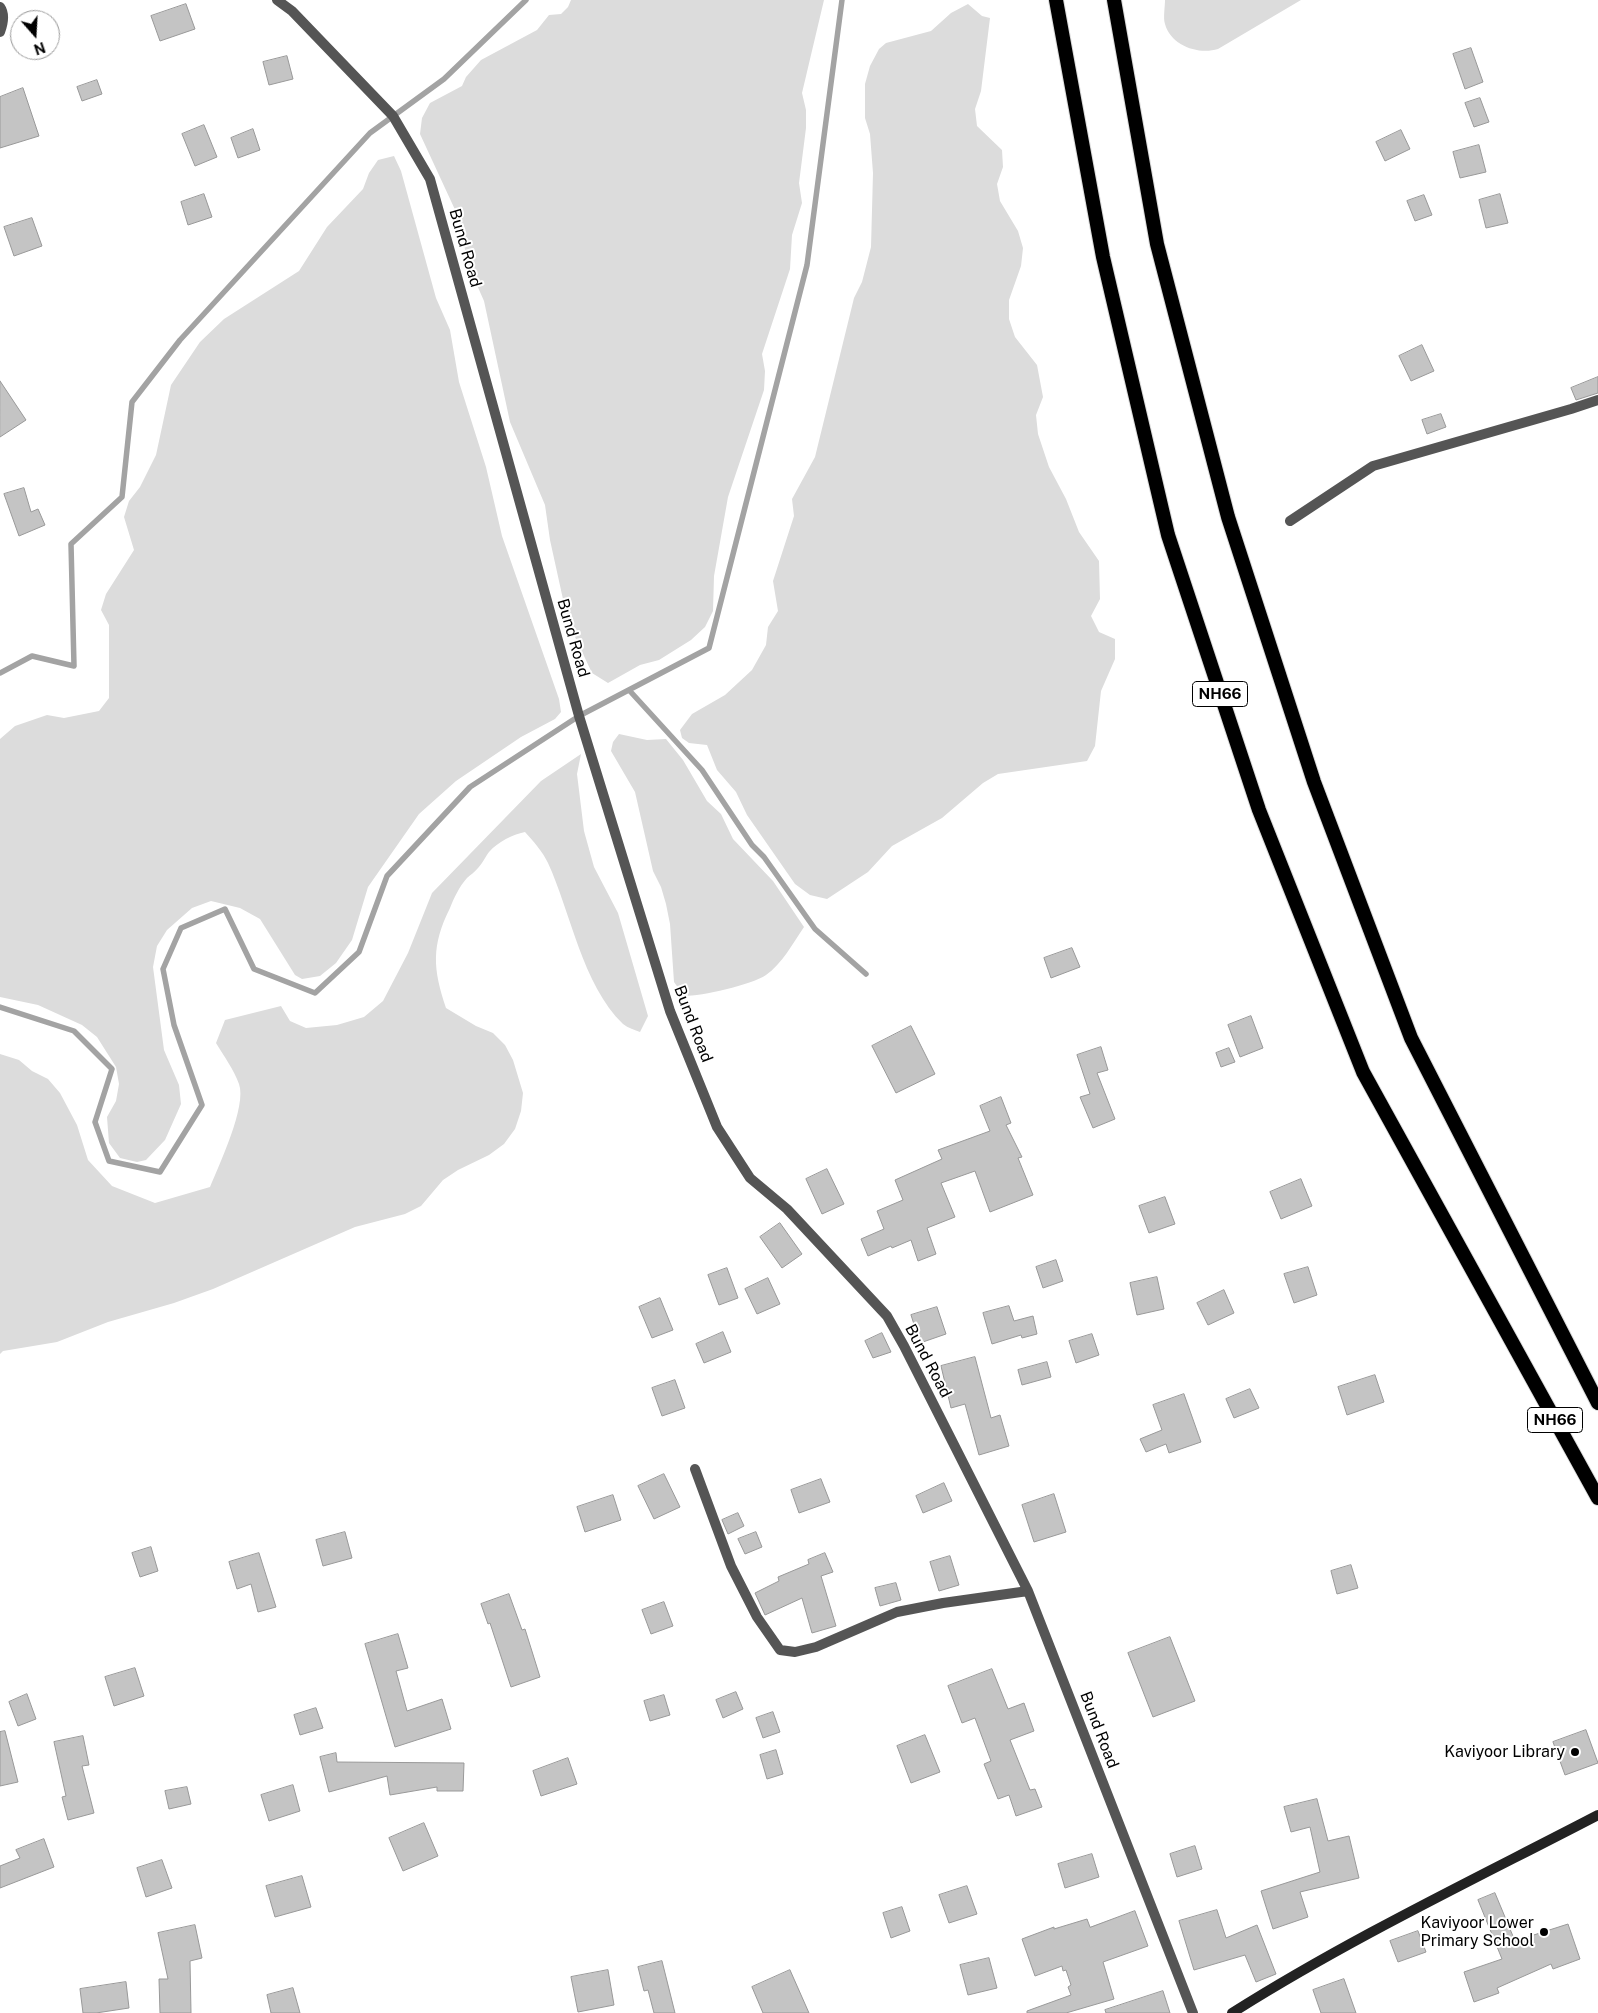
<!DOCTYPE html>
<style>
body{margin:0}
#map{position:relative;width:1598px;height:2013px;overflow:hidden;background:#fff;font-family:"Public Sans",sans-serif}
canvas{display:block}
.north{position:absolute;left:10px;top:10px;width:50px;height:50px;box-sizing:border-box;background:#fff;border:1px solid #999;border-radius:50%;rotate:161deg;font-size:14px;font-weight:700;line-height:20px;text-align:center;color:#000}
.north::after{content:'';display:block;margin:auto;width:18px;height:22px;background:#000;clip-path:polygon(50% 0,100% 100%,50% 72%,0 100%)}
</style>
<div id="map">
<canvas width="1598" height="2013"></canvas>
<div class="north">N</div>
</div>
<script>
const g = document.querySelector('canvas').getContext('2d');
g.lineJoin = 'round';
function fill(path, color) {
  g.fillStyle = color;
  g.fill(path, 'evenodd');
}
function strokePath(path, color, width, dash) {
  g.strokeStyle = color;
  g.lineWidth = width;
  g.lineCap = dash ? 'butt' : 'round';
  g.setLineDash(dash || []);
  g.stroke(path);
}
function write(font, color, halo, rows, align = 'center') {
  g.font = font + ' "Public Sans",sans-serif';
  g.lineWidth = 4;
  g.setLineDash([]);
  g.textBaseline = 'middle';
  g.strokeStyle = halo;
  g.fillStyle = color;
  for (const [text, x, y, turn = 0] of rows) {
    g.save();
    g.translate(x, y);
    g.rotate((+turn || 0) * Math.PI / 180);
    g.textAlign = isNaN(turn) ? turn : align;
    if (halo) g.strokeText(text, 0, 0);
    g.fillText(text, 0, 0);
    g.restore();
  }
}
fill(new Path2D(`
 M 571,0 L 824,0 L 802,93 L 806,110 L 806,128 L 799,183 L 802,203 L 792,235 L 790,269 L 762,354 L 765,371 L 764,390 L 728,497 L 714,576 L 713,611 L 705,627 L 691,640 L 659,660 L 640,665 L 608,683 L 592,673 L 568,622 L 550,540 L 545,505 L 510,422 L 484,301 L 469,267 L 457,214 L 420,134 L 422,118 L 430,103 L 462,86 L 466,77 L 481,60 L 537,30 L 549,15 L 561,14 L 568,7 Z
 M 1165,0 L 1301,0 L 1218,49 C 1199,55 1171,46 1165,24 C 1163,18 1165,7 1165,0 Z
 M 968,4 L 982,16 L 990,18 L 981,91 L 975,109 L 977,126 L 1002,150 L 1003,167 L 997,184 L 1000,201 L 1018,231 L 1023,248 L 1021,266 L 1009,300 L 1009,319 L 1015,337 L 1037,365 L 1043,397 L 1036,415 L 1038,434 L 1049,467 L 1066,499 L 1079,532 L 1099,561 L 1100,599 L 1091,616 L 1099,632 L 1115,639 L 1115,659 L 1101,691 L 1095,746 L 1087,761 L 998,774 L 983,783 L 942,818 L 892,846 L 868,872 L 827,899 L 810,895 L 795,884 L 747,815 L 736,792 L 717,770 L 707,745 L 689,743 L 682,738 L 680,730 L 692,714 L 725,695 L 752,670 L 766,645 L 768,627 L 778,611 L 773,581 L 794,516 L 792,499 L 815,457 L 854,298 L 862,282 L 871,247 L 873,173 L 870,134 L 865,118 L 865,84 L 870,66 L 879,49 L 886,43 L 931,31 L 951,13 Z
 M 394,156 L 401,171 L 436,298 L 450,330 L 459,382 L 486,467 L 502,536 L 559,699 L 561,712 L 555,719 L 521,737 L 456,781 L 419,814 L 368,887 L 352,940 L 336,963 L 320,976 L 302,979 L 295,975 L 260,919 L 240,908 L 211,901 L 192,908 L 167,930 L 157,946 L 153,967 L 164,1050 L 179,1085 L 181,1104 L 165,1140 L 146,1160 L 137,1162 L 120,1158 L 109,1143 L 107,1117 L 116,1101 L 119,1084 L 116,1067 L 97,1037 L 82,1025 L 38,1005 L 0,997 L 0,739 L 15,726 L 47,715 L 64,718 L 99,711 L 109,698 L 109,625 L 101,610 L 106,594 L 134,550 L 124,517 L 129,501 L 140,487 L 156,455 L 171,385 L 200,342 L 224,319 L 299,271 L 327,227 L 363,189 L 369,173 L 378,160 Z
 M 619,734 L 647,740 L 666,739 L 683,760 L 707,801 L 721,814 L 733,839 L 773,881 L 804,927 C 793,943 782,964 766,975 C 751,985 702,996 684,996 L 674,982 L 670,924 L 666,904 L 661,887 L 653,871 L 635,792 L 611,751 L 613,742 Z
 M 581,754 L 577,774 L 584,831 L 594,867 L 618,913 L 648,1016 L 640,1032 C 635,1030 628,1028 623,1024 C 582,984 571,913 548,863 C 543,852 533,841 525,832 C 512,835 499,841 489,852 C 485,857 483,863 478,868 C 475,872 470,875 467,878 C 459,887 454,898 450,908 C 431,946 433,969 446,1008 L 476,1026 L 493,1033 L 505,1045 L 513,1060 L 523,1093 L 521,1111 L 515,1129 L 504,1144 L 489,1155 L 458,1170 L 443,1180 L 421,1206 L 405,1214 L 355,1227 L 213,1289 L 174,1303 L 108,1322 L 57,1342 L 3,1351 L 0,1354 L 0,1054 L 19,1060 L 32,1071 L 48,1079 L 60,1093 L 77,1125 L 88,1160 L 112,1186 L 155,1203 L 210,1187 C 219,1165 247,1106 239,1084 C 234,1070 224,1056 216,1043 L 225,1020 L 281,1006 L 290,1021 L 306,1028 L 337,1025 L 364,1017 L 383,1001 L 408,953 L 432,893 L 541,781 Z`), '#dcdcdc');
strokePath(new Path2D(`
 M 0,673 L 32,656 L 74,666 L 71,544 L 122,497 L 132,402 L 180,340 L 370,133 L 444,79 L 526,0
 M 629,690 L 702,770 L 752,845 L 764,857 L 815,929 L 866,974
 M 0,1007 L 74,1031 L 112,1069 L 95,1122 L 109,1161 L 160,1172 L 202,1105 L 174,1025 L 163,969 L 181,928 L 225,909 L 254,969 L 315,993 L 359,952 L 387,876 L 470,787 L 579,716 L 709,648 L 807,265 L 842,0`), '#a3a3a3', 5.5);
const building = new Path2D(`
 M 186,4 L 195,29 L 160,41 L 151,16 Z
 M 1471,48 L 1483,82 L 1465,89 L 1453,54 Z
 M 287,56 L 293,79 L 269,85 L 263,62 Z
 M 97,80 L 102,94 L 82,101 L 77,87 Z
 M 23,88 L 39,136 L 0,148 L 0,97 Z
 M 1480,98 L 1489,122 L 1474,127 L 1465,103 Z
 M 204,125 L 217,157 L 195,166 L 182,134 Z
 M 253,129 L 260,150 L 238,158 L 231,138 Z
 M 1401,130 L 1410,149 L 1385,161 L 1376,142 Z
 M 1479,145 L 1486,172 L 1460,178 L 1453,152 Z
 M 204,194 L 212,217 L 188,225 L 181,202 Z
 M 1500,194 L 1508,223 L 1486,228 L 1479,200 Z
 M 1424,195 L 1432,215 L 1415,221 L 1407,201 Z
 M 32,218 L 42,246 L 14,256 L 4,227 Z
 M 1422,345 L 1434,371 L 1411,381 L 1399,356 Z
 M 1598,377 L 1598,393 L 1576,400 L 1571,388 Z
 M 0,381 L 26,420 L 0,437 Z
 M 1441,414 L 1446,427 L 1427,434 L 1422,420 Z
 M 24,488 L 31,512 L 38,509 L 45,525 L 19,536 L 4,494 Z
 M 1072,948 L 1080,967 L 1051,978 L 1044,958 Z
 M 1251,1016 L 1263,1048 L 1240,1057 L 1228,1025 Z
 M 911,1026 L 935,1074 L 896,1093 L 872,1046 Z
 M 1101,1047 L 1108,1070 L 1097,1073 L 1115,1119 L 1093,1128 L 1080,1097 L 1090,1094 L 1077,1055 Z
 M 1229,1048 L 1235,1062 L 1221,1067 L 1216,1053 Z
 M 1001,1097 L 1011,1123 L 1006,1125 L 1022,1157 L 1018,1158 L 1033,1195 L 990,1212 L 975,1171 L 941,1183 L 955,1217 L 927,1228 L 936,1254 L 918,1261 L 911,1240 L 892,1248 L 891,1246 L 868,1256 L 861,1239 L 884,1229 L 877,1211 L 903,1200 L 895,1180 L 942,1159 L 938,1150 L 990,1131 L 980,1106 Z
 M 827,1169 L 844,1204 L 822,1214 L 806,1179 Z
 M 1301,1179 L 1312,1206 L 1281,1219 L 1270,1192 Z
 M 1165,1197 L 1175,1224 L 1149,1233 L 1139,1206 Z
 M 780,1223 L 802,1254 L 782,1268 L 760,1237 Z
 M 1056,1260 L 1063,1281 L 1043,1288 L 1036,1267 Z
 M 1308,1267 L 1317,1295 L 1294,1303 L 1284,1274 Z
 M 727,1268 L 738,1298 L 719,1305 L 708,1275 Z
 M 1157,1277 L 1164,1309 L 1137,1315 L 1130,1283 Z
 M 768,1278 L 780,1304 L 757,1314 L 745,1289 Z
 M 1224,1290 L 1234,1313 L 1208,1325 L 1197,1303 Z
 M 660,1298 L 673,1330 L 652,1338 L 639,1307 Z
 M 1009,1306 L 1014,1321 L 1033,1316 L 1037,1334 L 1022,1338 L 1021,1335 L 992,1344 L 983,1313 Z
 M 937,1307 L 946,1334 L 920,1343 L 911,1315 Z
 M 723,1332 L 731,1352 L 704,1363 L 696,1344 Z
 M 882,1333 L 891,1352 L 873,1358 L 865,1341 Z
 M 1092,1334 L 1099,1355 L 1076,1363 L 1069,1341 Z
 M 975,1357 L 991,1418 L 1000,1415 L 1009,1446 L 979,1455 L 965,1404 L 951,1408 L 941,1366 Z
 M 1047,1362 L 1051,1377 L 1022,1385 L 1018,1370 Z
 M 1375,1375 L 1384,1402 L 1347,1415 L 1338,1387 Z
 M 675,1380 L 685,1408 L 662,1416 L 652,1388 Z
 M 1250,1389 L 1259,1408 L 1234,1418 L 1226,1399 Z
 M 1184,1394 L 1201,1442 L 1169,1453 L 1166,1444 L 1146,1452 L 1140,1439 L 1162,1430 L 1153,1405 Z
 M 664,1474 L 680,1507 L 654,1519 L 638,1486 Z
 M 821,1479 L 830,1502 L 799,1513 L 791,1490 Z
 M 944,1483 L 952,1501 L 923,1513 L 916,1496 Z
 M 1054,1494 L 1066,1532 L 1034,1542 L 1022,1505 Z
 M 613,1495 L 621,1520 L 585,1532 L 577,1507 Z
 M 738,1513 L 744,1526 L 728,1534 L 722,1520 Z
 M 345,1532 L 352,1558 L 323,1566 L 316,1540 Z
 M 756,1532 L 762,1547 L 745,1554 L 738,1539 Z
 M 151,1547 L 158,1571 L 140,1577 L 132,1553 Z
 M 259,1553 L 276,1607 L 258,1612 L 251,1584 L 237,1589 L 229,1562 Z
 M 825,1553 L 833,1572 L 821,1576 L 836,1626 L 812,1633 L 802,1598 L 765,1615 L 755,1593 L 779,1581 L 778,1577 L 809,1564 L 808,1560 Z
 M 950,1556 L 959,1585 L 939,1591 L 930,1562 Z
 M 1351,1565 L 1358,1588 L 1337,1594 L 1331,1571 Z
 M 896,1583 L 901,1600 L 880,1606 L 875,1588 Z
 M 509,1594 L 522,1630 L 525,1629 L 540,1677 L 511,1687 L 490,1623 L 488,1624 L 481,1604 Z
 M 664,1602 L 673,1626 L 651,1634 L 642,1610 Z
 M 398,1634 L 408,1668 L 396,1671 L 407,1711 L 442,1699 L 451,1729 L 395,1747 L 365,1644 Z
 M 1170,1637 L 1195,1701 L 1153,1717 L 1128,1653 Z
 M 135,1668 L 144,1696 L 114,1706 L 105,1677 Z
 M 992,1669 L 1008,1709 L 1024,1703 L 1034,1731 L 1010,1740 L 1030,1790 L 1035,1789 L 1042,1807 L 1016,1816 L 1009,1795 L 998,1799 L 984,1764 L 991,1761 L 975,1718 L 962,1723 L 948,1686 Z
 M 736,1692 L 743,1709 L 723,1718 L 716,1700 Z
 M 27,1694 L 36,1719 L 18,1726 L 9,1702 Z
 M 664,1695 L 670,1715 L 650,1721 L 644,1701 Z
 M 316,1708 L 323,1728 L 300,1735 L 294,1715 Z
 M 773,1712 L 780,1732 L 763,1738 L 756,1718 Z
 M 1586,1730 L 1598,1763 L 1565,1775 L 1553,1742 Z
 M 5,1731 L 18,1782 L 0,1786 L 0,1732 Z
 M 925,1735 L 940,1772 L 911,1783 L 897,1746 Z
 M 83,1736 L 89,1765 L 82,1766 L 94,1813 L 68,1820 L 62,1797 L 66,1796 L 54,1742 Z
 M 776,1750 L 783,1774 L 767,1779 L 760,1755 Z
 M 336,1753 L 337,1762 L 464,1763 L 463,1791 L 437,1791 L 437,1787 L 390,1795 L 387,1776 L 329,1792 L 320,1757 Z
 M 568,1758 L 577,1784 L 541,1796 L 533,1771 Z
 M 293,1785 L 300,1811 L 269,1821 L 261,1795 Z
 M 187,1787 L 191,1804 L 169,1809 L 165,1791 Z
 M 1317,1799 L 1328,1841 L 1349,1836 L 1359,1878 L 1300,1892 L 1308,1917 L 1273,1929 L 1261,1891 L 1320,1872 L 1310,1827 L 1291,1832 L 1284,1807 Z
 M 424,1823 L 438,1856 L 403,1871 L 389,1838 Z
 M 44,1839 L 54,1867 L 0,1888 L 0,1866 L 20,1858 L 16,1850 Z
 M 1195,1846 L 1202,1869 L 1177,1877 L 1170,1854 Z
 M 1092,1854 L 1099,1877 L 1065,1888 L 1058,1864 Z
 M 162,1860 L 172,1888 L 146,1897 L 137,1868 Z
 M 302,1876 L 311,1907 L 275,1917 L 266,1886 Z
 M 967,1886 L 977,1914 L 949,1923 L 939,1895 Z
 M 1495,1893 L 1515,1941 L 1568,1924 L 1580,1959 L 1553,1969 L 1551,1964 L 1497,1988 L 1499,1993 L 1474,2002 L 1464,1972 L 1502,1959 L 1478,1900 Z
 M 902,1907 L 910,1931 L 891,1938 L 883,1913 Z
 M 1217,1910 L 1226,1938 L 1257,1925 L 1276,1974 L 1256,1982 L 1245,1955 L 1194,1970 L 1179,1921 Z
 M 1135,1911 L 1148,1946 L 1103,1962 L 1114,1999 L 1066,2013 L 1027,2013 L 1027,2011 L 1071,1995 L 1068,1987 L 1071,1985 L 1066,1970 L 1063,1971 L 1062,1966 L 1035,1976 L 1022,1939 L 1054,1927 L 1054,1929 L 1087,1919 L 1090,1927 Z
 M 195,1925 L 202,1958 L 190,1961 L 191,2013 L 160,2013 L 159,1979 L 168,1979 L 158,1933 Z
 M 1418,1931 L 1426,1952 L 1398,1962 L 1390,1941 Z
 M 989,1958 L 997,1988 L 968,1995 L 960,1965 Z
 M 662,1961 L 675,2013 L 654,2013 L 648,1990 L 644,1991 L 638,1967 Z
 M 608,1970 L 614,2005 L 578,2012 L 571,1977 Z
 M 790,1970 L 809,2013 L 763,2013 L 752,1987 Z
 M 1344,1979 L 1356,2013 L 1321,2013 L 1313,1990 Z
 M 126,1982 L 129,2008 L 96,2013 L 83,2013 L 80,1989 Z
 M 293,1988 L 300,2013 L 271,2013 L 267,1995 Z
 M 1163,1991 L 1170,2013 L 1106,2013 L 1105,2010 Z`);
fill(building, '#c4c4c4');
strokePath(building, '#999', 1);
const trunk = new Path2D(`
 M 1056,0 L 1103,257 L 1168,535 L 1259,810 L 1363,1072 L 1598,1498
 M 1114,0 L 1157,244 L 1228,517 L 1314,782 L 1411,1038 L 1598,1403`);
strokePath(trunk, '#dbdbdb', 16);
strokePath(new Path2D(`
 M 277,0 L 292,11 L 393,116 L 430,179 L 579,716 L 670,1011 L 717,1127 L 750,1178 L 787,1209 L 887,1316 L 904,1346 L 1028,1591 L 1193,2013
 M 0,7 C 5,14 3,24 0,32
 M 1290,521 L 1373,466 L 1571,409 L 1598,400
 M 695,1469 L 731,1566 L 757,1617 L 780,1650 L 795,1652 L 816,1647 L 897,1612 L 943,1603 L 1028,1591`), '#555', 10);
strokePath(new Path2D(`
 M 1232,2013 C 1349,1939 1475,1879 1598,1815`), '#222', 10);
strokePath(trunk, '#000', 14);
for (const [x, y, r, color] of [
 [1575,1752,5,"#000"],
 [1544,1932,5,"#000"]
]) {
  const dot = new Path2D();
  dot.arc(x, y, r, 0, 2 * Math.PI);
  g.fillStyle = color;
  g.fill(dot);
  strokePath(dot, '#fff', 2);
}
for (const [x, y, w] of [
 [1220,694,55],
 [1555,1420,55]
]) {
  const box = new Path2D();
  box.roundRect(x - w / 2, y - 12.5, w, 25, 4);
  g.fillStyle = '#fff';
  g.fill(box);
  strokePath(box, '#000', 1);
}
write('bold 15px', '#000', null, [
 ["NH66",1220,694],
 ["NH66",1555,1420]
]);
write('16px', '#000', '#fff', [
 ["Bund Road",465,248,74],
 ["Bund Road",573,638,74],
 ["Bund Road",693,1024,69],
 ["Bund Road",928,1361,62],
 ["Bund Road",1099,1730,69]
]);
write('16px', '#000', '#fff', [
 ["Kaviyoor Library",1565,1752],
 ["Kaviyoor Lower",1534,1923],
 ["Primary School",1534,1941]
], 'right');
</script>
